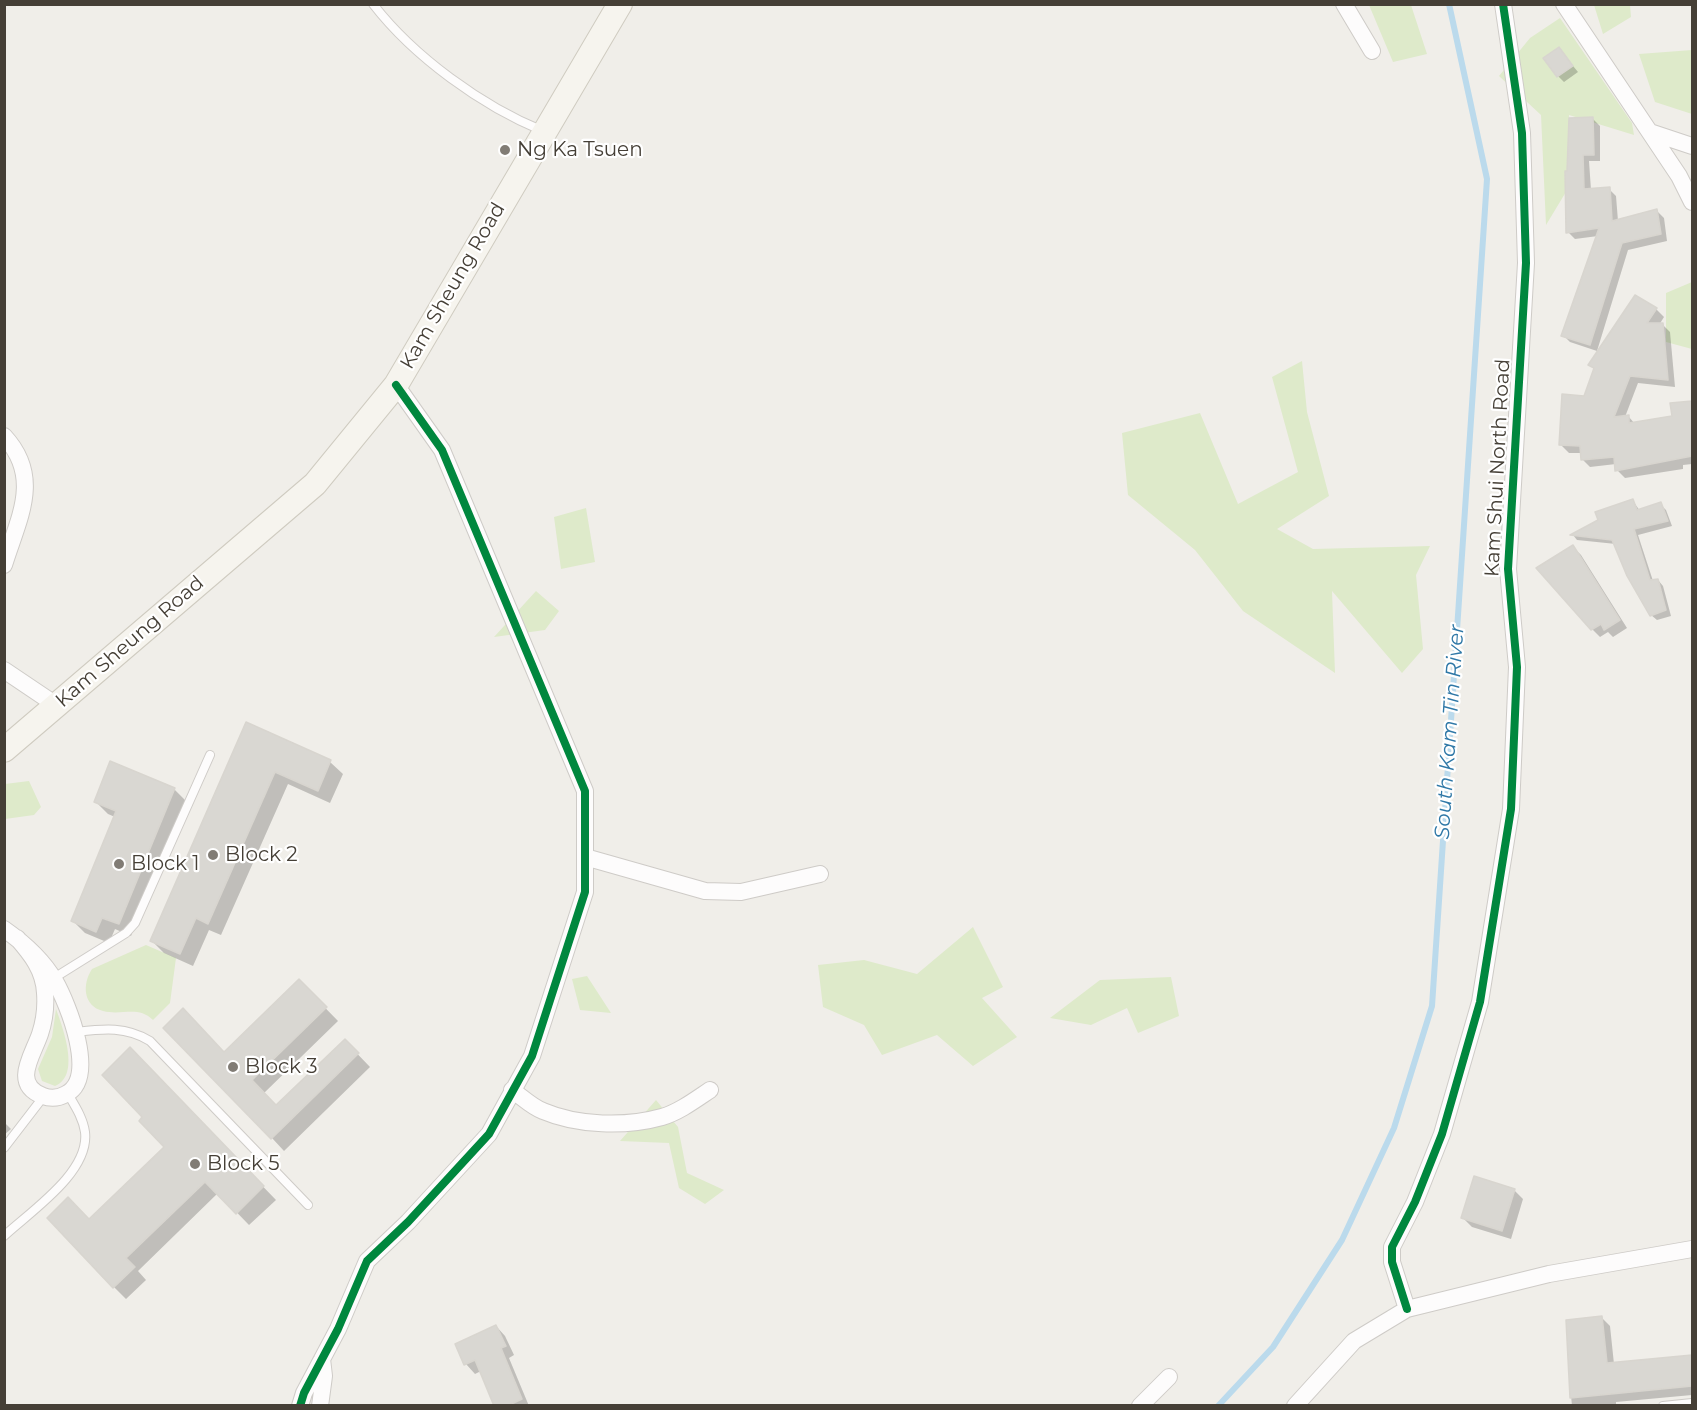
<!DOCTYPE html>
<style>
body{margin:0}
#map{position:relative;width:1697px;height:1410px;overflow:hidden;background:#f0eee9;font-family:Montserrat,sans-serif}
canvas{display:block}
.frame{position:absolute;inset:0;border:6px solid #453f36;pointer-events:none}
</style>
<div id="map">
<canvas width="1697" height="1410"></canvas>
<div class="frame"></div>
</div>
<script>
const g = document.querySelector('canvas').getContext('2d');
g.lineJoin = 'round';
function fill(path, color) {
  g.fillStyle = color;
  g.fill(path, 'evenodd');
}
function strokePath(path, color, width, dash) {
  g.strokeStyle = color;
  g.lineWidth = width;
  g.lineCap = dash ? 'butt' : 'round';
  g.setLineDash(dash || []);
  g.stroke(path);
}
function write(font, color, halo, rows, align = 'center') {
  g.font = font + ' Montserrat,sans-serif';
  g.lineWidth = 4.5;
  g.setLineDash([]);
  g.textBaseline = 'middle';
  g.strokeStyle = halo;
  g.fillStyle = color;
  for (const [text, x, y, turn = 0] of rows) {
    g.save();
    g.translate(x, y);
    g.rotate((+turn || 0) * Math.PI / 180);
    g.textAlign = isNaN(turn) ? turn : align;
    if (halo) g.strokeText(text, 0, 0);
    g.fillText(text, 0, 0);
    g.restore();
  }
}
fill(new Path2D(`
 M 1369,5 L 1411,5 L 1427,54 L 1393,62 Z
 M 1594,5 L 1630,5 L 1631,17 L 1603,34 Z
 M 1560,18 L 1632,123 L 1634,135 L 1569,115 L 1572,182 L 1546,225 L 1541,115 L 1499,76 L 1530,38 Z
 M 1692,50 L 1692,114 L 1655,102 L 1639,54 Z
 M 1692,282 L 1692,349 L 1666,342 L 1666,293 Z
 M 1302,361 L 1307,412 L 1329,496 L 1277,529 L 1313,549 L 1430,546 L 1416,575 L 1423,649 L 1402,673 L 1332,591 L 1335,673 L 1243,611 L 1195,550 L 1128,495 L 1122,433 L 1200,413 L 1238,504 L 1298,472 L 1272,377 Z
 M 586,508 L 595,562 L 561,569 L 554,517 Z
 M 536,591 L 559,611 L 545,630 L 494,637 Z
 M 29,781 L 41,807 L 34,815 L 5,819 L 5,784 Z
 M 973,927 L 1003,987 L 982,998 L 1017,1037 L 973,1066 L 937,1035 L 882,1055 L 864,1025 L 823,1007 L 818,965 L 864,960 L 917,974 Z
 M 146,945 L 176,958 L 170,1003 L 153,1020 C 138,1005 122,1016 103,1011 C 83,1006 82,984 92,969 Z
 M 587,976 L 611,1013 L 580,1010 L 572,979 Z
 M 1171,977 L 1179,1016 L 1138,1033 L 1127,1008 L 1091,1025 L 1050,1018 L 1100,980 Z
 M 56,1009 C 63,1028 81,1076 55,1086 L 42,1081 L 38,1069 L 52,1037 Z
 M 656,1100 L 678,1127 L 687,1173 L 724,1190 L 705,1204 L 679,1188 L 669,1143 L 620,1141 Z`), '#deeaca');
fill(new Path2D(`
 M 1559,49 L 1578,72 L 1564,82 L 1558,76 Z
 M 1593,119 L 1600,126 L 1600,161 L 1589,161 L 1591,190 L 1609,189 L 1616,196 L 1618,221 L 1657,211 L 1664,218 L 1667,241 L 1628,250 L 1597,351 L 1570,342 L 1563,335 L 1598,236 L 1575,239 L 1568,232 L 1567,173 Z
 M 1656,309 L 1664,317 L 1659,325 L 1663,325 L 1670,332 L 1675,387 L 1638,383 L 1625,417 L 1629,417 L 1635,424 L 1673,418 L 1672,404 L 1692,402 L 1692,464 L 1683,465 L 1683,469 L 1625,478 L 1617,470 L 1616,464 L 1590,467 L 1582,459 L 1582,453 L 1569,453 L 1561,445 L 1585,397 L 1595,370 L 1590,365 Z
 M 1633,501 L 1640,511 L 1660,504 L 1666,510 L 1672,526 L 1638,535 L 1653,581 L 1658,580 L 1663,586 L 1671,616 L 1657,620 L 1651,615 L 1616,544 L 1577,540 L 1573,535 Z
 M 1573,547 L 1581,555 L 1627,628 L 1613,637 L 1608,632 L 1600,637 L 1592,629 Z
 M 247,724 L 330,762 L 343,774 L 330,803 L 288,784 L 221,935 L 209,930 L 193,966 L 164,953 L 152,941 Z
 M 174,789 L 187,802 L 131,936 L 115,929 L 109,943 L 85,933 L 73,921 L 115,817 L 108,814 L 95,801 Z
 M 299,981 L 338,1021 L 263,1094 L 276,1107 L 345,1041 L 370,1067 L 284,1151 L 272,1138 L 224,1053 Z
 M 130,1049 L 276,1200 L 249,1225 L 218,1193 L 138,1271 L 146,1280 L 126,1299 L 114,1287 L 89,1221 L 166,1147 L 145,1117 Z
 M 4,1122 L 11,1129 L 4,1135 Z
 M 1514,1190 L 1523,1199 L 1511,1239 L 1472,1227 L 1462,1217 Z
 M 1602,1318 L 1610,1326 L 1614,1364 L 1692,1357 L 1692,1395 L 1616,1402 L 1616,1406 L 1572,1406 L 1568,1364 Z
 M 496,1326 L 505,1336 L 514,1355 L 509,1358 L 529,1406 L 496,1406 L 481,1371 L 475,1374 L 466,1364 L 457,1345 Z`), '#0003');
strokePath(new Path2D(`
 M 1218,1406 L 1273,1347 L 1342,1240 L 1394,1128 L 1432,1006 L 1487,179 L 1449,4`), '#bbdaec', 6);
const building = new Path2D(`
 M 1559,47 L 1573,66 L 1557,77 L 1543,58 Z
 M 1593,117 L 1594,155 L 1583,155 L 1584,189 L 1610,187 L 1612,221 L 1657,209 L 1661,234 L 1622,243 L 1590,345 L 1561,336 L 1599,228 L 1566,233 L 1565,171 L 1567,171 L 1569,118 Z
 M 1635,295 L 1657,308 L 1647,323 L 1663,323 L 1668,380 L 1630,376 L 1614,417 L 1629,415 L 1629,423 L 1672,416 L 1670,403 L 1692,401 L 1692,456 L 1615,471 L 1614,457 L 1581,460 L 1580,446 L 1559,445 L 1562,394 L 1584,396 L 1594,368 L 1588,365 Z
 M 1633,499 L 1637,510 L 1661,502 L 1668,521 L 1634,529 L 1650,580 L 1658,579 L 1666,610 L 1650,616 L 1627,576 L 1612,540 L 1570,535 L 1598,520 L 1595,512 Z
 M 1573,545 L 1620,620 L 1604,630 L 1601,624 L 1591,630 L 1536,568 Z
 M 246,722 L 331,760 L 318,791 L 275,772 L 208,924 L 196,918 L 180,954 L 150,941 Z
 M 110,761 L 175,788 L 119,924 L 102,918 L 96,932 L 71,921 L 116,811 L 94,802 Z
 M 299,979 L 327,1007 L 252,1080 L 276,1105 L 345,1039 L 359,1053 L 271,1139 L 163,1028 L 183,1008 L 224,1052 Z
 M 130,1047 L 264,1186 L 236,1214 L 205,1182 L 126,1258 L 135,1267 L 113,1288 L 47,1218 L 68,1197 L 89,1219 L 164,1147 L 139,1121 L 142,1117 L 102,1075 Z
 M 1474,1176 L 1515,1189 L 1502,1231 L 1461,1218 Z
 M 1602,1316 L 1607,1363 L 1692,1355 L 1692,1386 L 1570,1398 L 1566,1320 Z
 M 496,1325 L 506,1346 L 501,1348 L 522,1399 L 507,1406 L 494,1406 L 475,1360 L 464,1365 L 455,1344 Z`);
fill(building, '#d9d7d2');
strokePath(building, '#d8d5cf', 1.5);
const lane = new Path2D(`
 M 373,4 C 414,57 482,106 543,131
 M 54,978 L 126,933 L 135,923 L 210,755
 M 75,1032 C 103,1029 125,1026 150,1041 L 308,1205
 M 4,1148 L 44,1096
 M 4,1236 C 31,1211 90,1172 85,1132 C 83,1118 75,1106 68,1094
 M 1663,1406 L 1692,1403`);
const street = new Path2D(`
 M 1344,4 L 1372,51
 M 1564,4 L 1679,176 L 1692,202
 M 1650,132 L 1692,146
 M 4,436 C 43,478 18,519 4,565
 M 4,670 L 56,705
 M 585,857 L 705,891 L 741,892 L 820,874
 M 4,929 C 24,943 43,960 55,981 C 68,1004 98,1078 66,1094 C 59,1098 51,1099 43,1096 C 11,1084 33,1055 40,1034 C 44,1022 46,1006 45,993 C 44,970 31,954 17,938
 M 512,1090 C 522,1097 532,1107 543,1111 C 578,1126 626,1127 662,1117 C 679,1112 695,1100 710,1090
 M 1407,1309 L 1392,1262 L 1392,1247 L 1415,1202 L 1442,1134 L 1480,1002 L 1511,809 L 1517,667 L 1508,569 L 1526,263 L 1522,133 L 1503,4
 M 300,1406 L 304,1393 L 338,1329 L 367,1261 L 408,1222 L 489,1134 L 532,1056 L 585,892 L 585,791 L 442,450 L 396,385
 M 320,1406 L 324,1376 L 322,1359
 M 1140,1406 L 1169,1377
 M 1295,1406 L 1354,1341 L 1407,1309 L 1549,1274 L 1692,1249`);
const secondary = new Path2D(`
 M 4,750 L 315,484 L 396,385 L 620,4`);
strokePath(lane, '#cecbc7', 10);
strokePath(street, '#cecbc7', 18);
strokePath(secondary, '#cfcbc0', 26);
strokePath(lane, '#fdfcfc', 8);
strokePath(street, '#fdfcfc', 16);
strokePath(secondary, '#f6f4ee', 24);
strokePath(new Path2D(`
 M 1407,1309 L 1392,1262 L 1392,1247 L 1415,1202 L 1442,1134 L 1480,1002 L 1511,809 L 1517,667 L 1508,569 L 1526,263 L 1522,133 L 1503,4
 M 300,1406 L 304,1393 L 338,1329 L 367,1261 L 408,1222 L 489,1134 L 532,1056 L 585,892 L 585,791 L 442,450 L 396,385`), '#00873e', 8);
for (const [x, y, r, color] of [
 [505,150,6,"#817c75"],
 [213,855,6,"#817c75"],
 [119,864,6,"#817c75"],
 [233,1067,6,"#817c75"],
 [195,1164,6,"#817c75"]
]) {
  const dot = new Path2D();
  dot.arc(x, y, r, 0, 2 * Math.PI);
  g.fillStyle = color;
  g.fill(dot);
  strokePath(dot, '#fff', 2);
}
write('20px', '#453f36', '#fff', [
 ["Ng Ka Tsuen",517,150],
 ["Block 2",225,855],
 ["Block 1",131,864],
 ["Block 3",245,1067],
 ["Block 5",207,1164]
], 'left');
write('20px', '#453f36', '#fff', [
 ["Kam Sheung Road",453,286,-60],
 ["Kam Shui North Road",1498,468,-87],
 ["Kam Sheung Road",130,642,-41]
]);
write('italic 21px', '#2f78a7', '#fff', [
 ["South Kam Tin River",1450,732,-86]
]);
</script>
